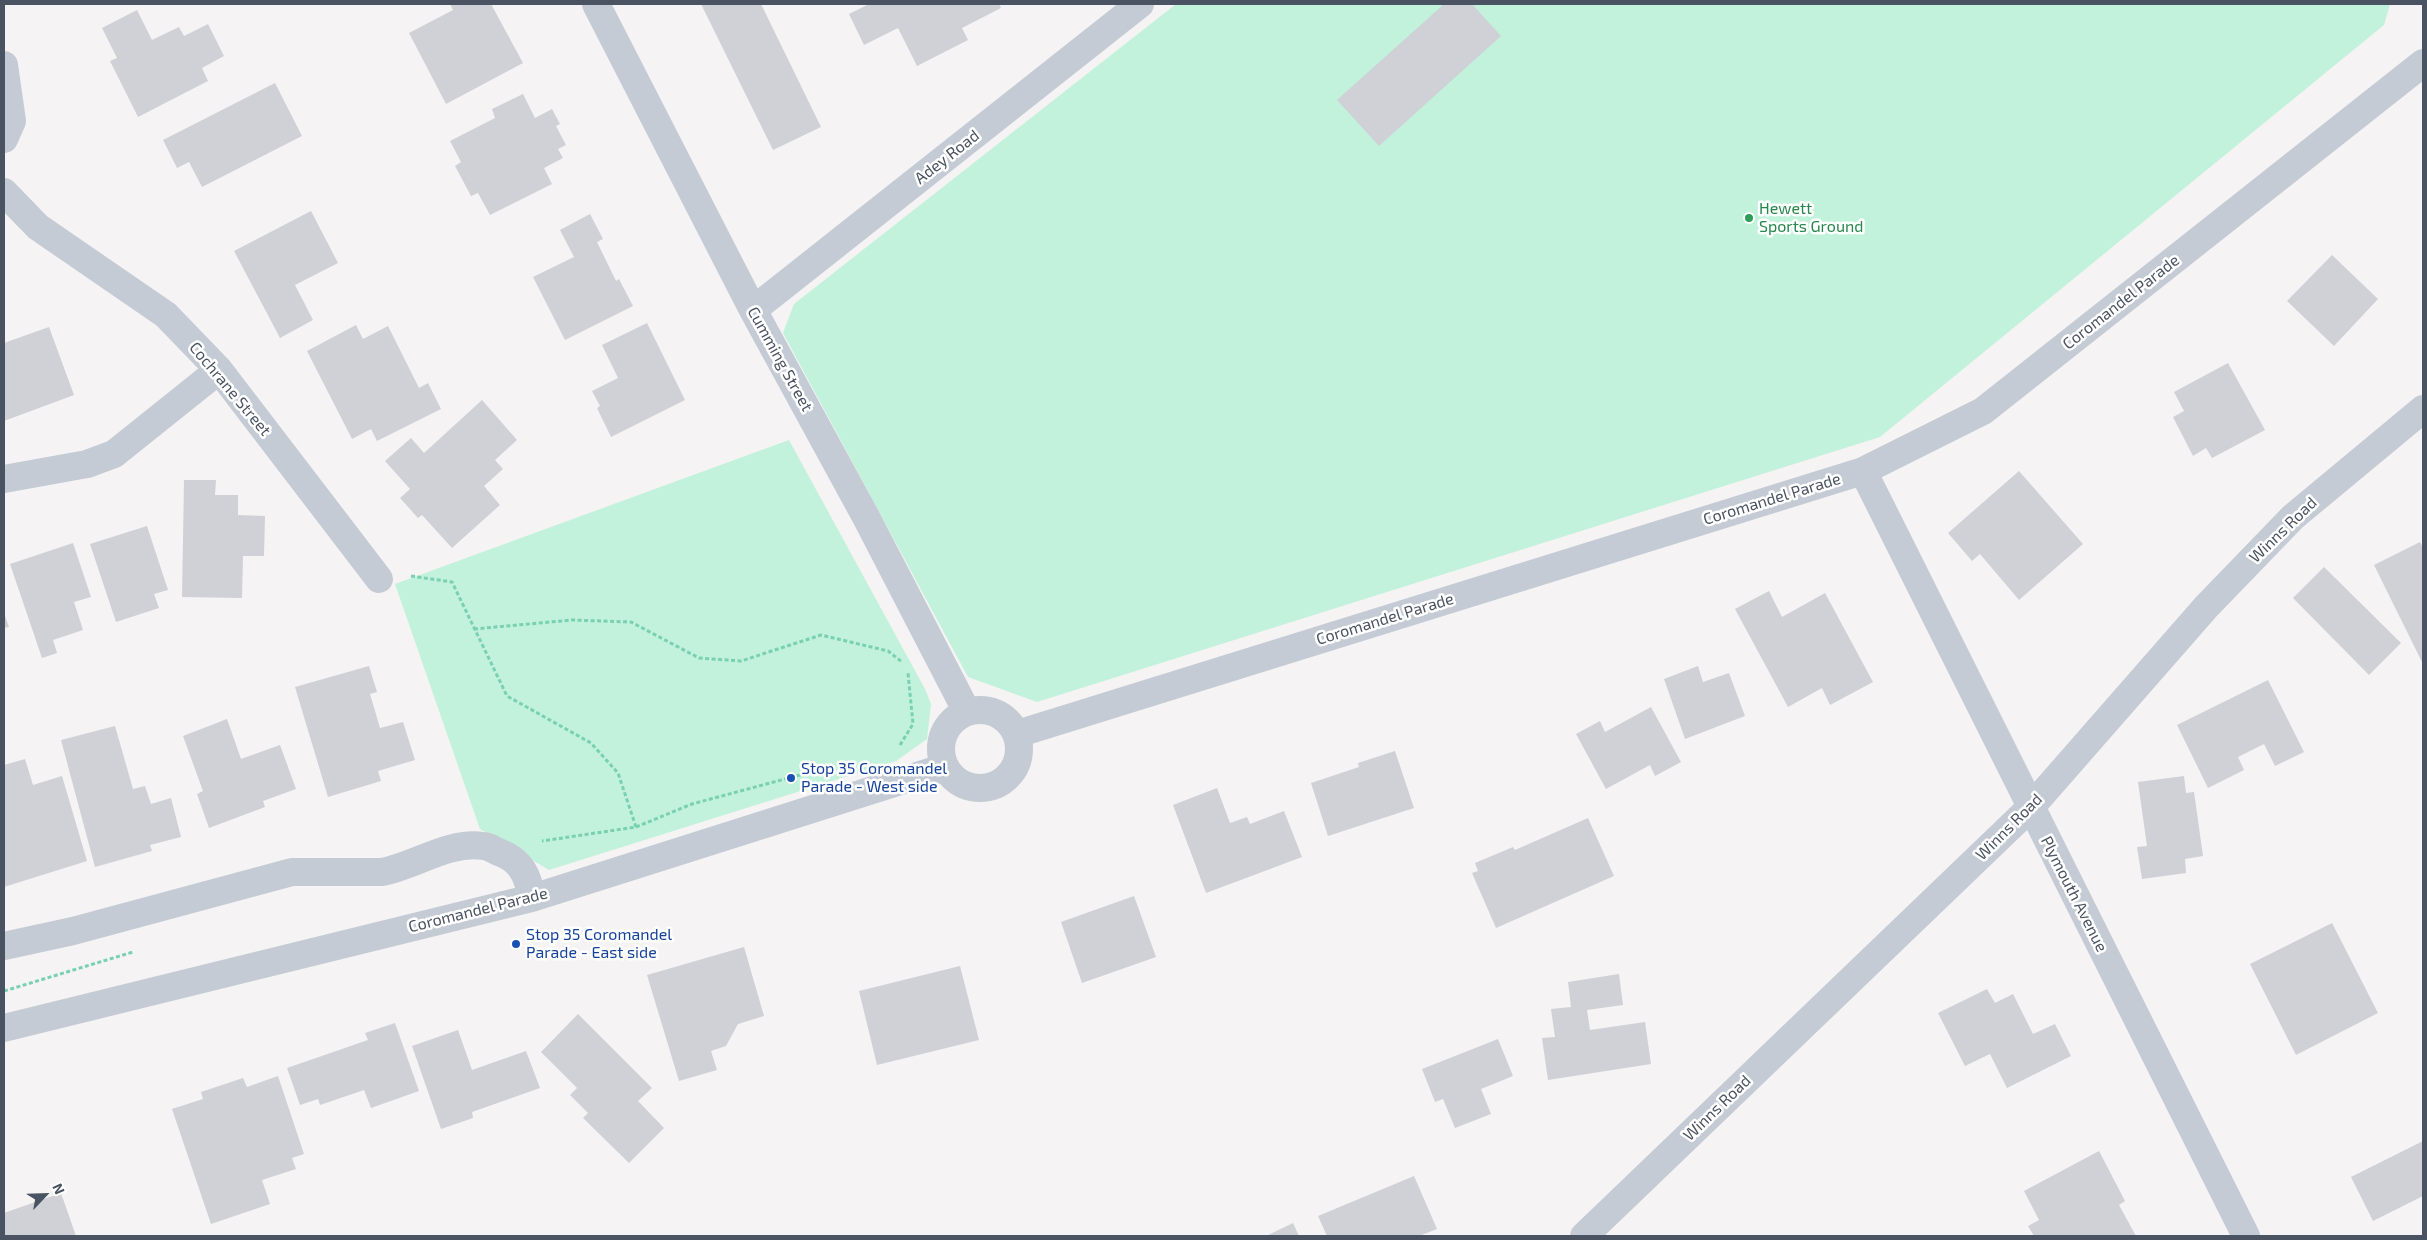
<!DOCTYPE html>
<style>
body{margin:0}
#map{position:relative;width:2427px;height:1240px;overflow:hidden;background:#f5f3f3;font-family:"Exo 2",sans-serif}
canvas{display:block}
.frame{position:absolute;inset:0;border:5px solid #4a5361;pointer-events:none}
.north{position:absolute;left:20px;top:1170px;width:50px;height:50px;-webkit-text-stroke:4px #fff;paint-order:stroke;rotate:66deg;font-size:14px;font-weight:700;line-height:20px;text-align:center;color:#4a5361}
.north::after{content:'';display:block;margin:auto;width:18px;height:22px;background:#4a5361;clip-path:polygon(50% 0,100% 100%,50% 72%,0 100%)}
</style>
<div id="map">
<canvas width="2427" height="1240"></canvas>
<div class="frame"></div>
<div class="north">N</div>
</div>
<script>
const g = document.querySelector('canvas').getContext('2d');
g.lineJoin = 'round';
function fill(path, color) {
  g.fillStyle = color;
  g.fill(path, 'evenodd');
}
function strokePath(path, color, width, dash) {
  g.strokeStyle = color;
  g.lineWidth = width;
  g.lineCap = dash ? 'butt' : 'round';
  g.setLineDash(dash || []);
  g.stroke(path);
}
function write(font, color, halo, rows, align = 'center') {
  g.font = font + ' "Exo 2",sans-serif';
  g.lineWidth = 5;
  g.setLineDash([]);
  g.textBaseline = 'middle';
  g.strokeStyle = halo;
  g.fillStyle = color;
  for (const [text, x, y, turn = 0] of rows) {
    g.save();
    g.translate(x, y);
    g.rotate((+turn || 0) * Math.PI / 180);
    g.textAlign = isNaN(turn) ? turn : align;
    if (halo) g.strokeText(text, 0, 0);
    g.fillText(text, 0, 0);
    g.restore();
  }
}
fill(new Path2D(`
 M 1176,4 L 2390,4 L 2384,25 L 1880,437 L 1037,702 L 968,677 L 783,333 L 794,304 Z
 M 789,440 L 925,689 L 931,704 L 927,739 L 896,761 L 549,870 L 480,829 L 395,584 Z`), '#c2f2db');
fill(new Path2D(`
 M 450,4 L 491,4 L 523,63 L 446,104 L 409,33 L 453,10 Z
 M 701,4 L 761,4 L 821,127 L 773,150 Z
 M 869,4 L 999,4 L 1001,8 L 962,28 L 968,40 L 917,66 L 898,28 L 864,45 L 849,14 Z
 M 1444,4 L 1472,4 L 1501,36 L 1379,146 L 1337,100 Z
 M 137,10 L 152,40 L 179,27 L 184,36 L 208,24 L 224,56 L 202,68 L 208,81 L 138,117 L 110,61 L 117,58 L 102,28 Z
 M 275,83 L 302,136 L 202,187 L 189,162 L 177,168 L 163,140 Z
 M 523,94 L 535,118 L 552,109 L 560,124 L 556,126 L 566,145 L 558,149 L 563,158 L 544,168 L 552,184 L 490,215 L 478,193 L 471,196 L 455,166 L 461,162 L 450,141 L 495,118 L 492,109 Z
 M 311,211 L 338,263 L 295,285 L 313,320 L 280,338 L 234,251 Z
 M 590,214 L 603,239 L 597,242 L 616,281 L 619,279 L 633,306 L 565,340 L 533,277 L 574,257 L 560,230 Z
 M 2332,255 L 2378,299 L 2334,346 L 2287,301 Z
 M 647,323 L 685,400 L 611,437 L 597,408 L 600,406 L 592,391 L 618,378 L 602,345 Z
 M 356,325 L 363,339 L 388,326 L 419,388 L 428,383 L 441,409 L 377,441 L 371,429 L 352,439 L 307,351 Z
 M 49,327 L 74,395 L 4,421 L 4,343 Z
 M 2228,363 L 2265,430 L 2212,458 L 2206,448 L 2193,456 L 2173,417 L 2184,411 L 2174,392 Z
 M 482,400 L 517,440 L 495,460 L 503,469 L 484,486 L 500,505 L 452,548 L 422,515 L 418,518 L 400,498 L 410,489 L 385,461 L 411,438 L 424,453 Z
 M 2019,471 L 2083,544 L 2019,600 L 1980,554 L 1972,561 L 1948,533 Z
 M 184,480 L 216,480 L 215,495 L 238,495 L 238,515 L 265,516 L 264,556 L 243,556 L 242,598 L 182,597 Z
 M 147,526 L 168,590 L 154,594 L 159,608 L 116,622 L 90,544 Z
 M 2420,542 L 2423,548 L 2423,664 L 2374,565 Z
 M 73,543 L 91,597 L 74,602 L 83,630 L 53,640 L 57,653 L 42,658 L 10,564 Z
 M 2324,567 L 2401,643 L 2369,675 L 2293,598 Z
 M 1769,591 L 1782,617 L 1825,593 L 1873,682 L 1830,705 L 1822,688 L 1788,707 L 1735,609 Z
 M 4,613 L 9,627 L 4,628 Z
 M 369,666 L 377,692 L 370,694 L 380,728 L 403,722 L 415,760 L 378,771 L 381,781 L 328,797 L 295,687 Z
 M 1698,666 L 1703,682 L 1729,673 L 1745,716 L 1685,739 L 1664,679 Z
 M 2268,680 L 2304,752 L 2275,766 L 2264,744 L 2238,757 L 2244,770 L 2208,788 L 2177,725 Z
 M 1651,707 L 1681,762 L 1655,776 L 1650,765 L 1606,789 L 1576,734 L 1600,721 L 1605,732 Z
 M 227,719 L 241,759 L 280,745 L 296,789 L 263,801 L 265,807 L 209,828 L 197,794 L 203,791 L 183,736 Z
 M 115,726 L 133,789 L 145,786 L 151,804 L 171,798 L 181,837 L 150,845 L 152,851 L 95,867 L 61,740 Z
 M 1395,751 L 1414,808 L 1328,836 L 1311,783 L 1359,767 L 1358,763 Z
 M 25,759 L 33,785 L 62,776 L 87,861 L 4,887 L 4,765 Z
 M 2184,776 L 2186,793 L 2194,792 L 2203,856 L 2185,859 L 2186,873 L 2142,879 L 2137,847 L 2147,846 L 2138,782 Z
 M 1217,788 L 1230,823 L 1247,817 L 1250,824 L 1284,811 L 1302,857 L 1206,893 L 1173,805 Z
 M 1588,818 L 1614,876 L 1496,928 L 1472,873 L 1478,871 L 1475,863 L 1513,847 L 1515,850 Z
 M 1134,896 L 1156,957 L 1082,983 L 1061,922 Z
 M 2332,923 L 2378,1013 L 2296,1055 L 2250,964 Z
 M 744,947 L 764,1016 L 738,1024 L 726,1046 L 711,1051 L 717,1070 L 679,1081 L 647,975 Z
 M 960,966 L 979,1040 L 877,1065 L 859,991 Z
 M 1619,974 L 1623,1005 L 1587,1010 L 1590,1030 L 1645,1022 L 1651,1064 L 1548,1080 L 1542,1038 L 1555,1037 L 1551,1009 L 1571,1007 L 1568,982 Z
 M 1987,989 L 1995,1003 L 2013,994 L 2033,1034 L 2055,1024 L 2071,1056 L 2007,1088 L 1990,1054 L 1965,1066 L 1938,1013 Z
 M 578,1014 L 652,1088 L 638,1101 L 664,1128 L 629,1163 L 583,1118 L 588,1113 L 570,1095 L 577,1088 L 541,1052 Z
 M 395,1023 L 419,1091 L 371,1108 L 364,1090 L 320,1105 L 318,1099 L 300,1105 L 287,1068 L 368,1040 L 365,1033 Z
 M 458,1030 L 472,1070 L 526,1051 L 540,1088 L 472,1112 L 473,1118 L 441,1129 L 412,1046 Z
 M 1498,1039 L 1513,1076 L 1481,1089 L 1491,1114 L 1455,1128 L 1443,1099 L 1435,1102 L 1422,1069 Z
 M 278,1076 L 304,1154 L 292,1158 L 296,1169 L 262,1180 L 270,1204 L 211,1224 L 172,1109 L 203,1099 L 201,1092 L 243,1078 L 247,1087 Z
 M 2423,1141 L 2423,1196 L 2373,1221 L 2351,1177 Z
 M 2099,1151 L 2125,1201 L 2119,1205 L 2136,1236 L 2034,1236 L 2028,1226 L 2039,1220 L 2024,1191 Z
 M 1414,1176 L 1437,1229 L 1419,1236 L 1327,1236 L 1318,1216 Z
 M 61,1193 L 76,1236 L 4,1236 L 4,1213 Z
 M 1293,1223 L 1299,1236 L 1266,1236 Z`), '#cfd1d7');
strokePath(new Path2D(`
 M 411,576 L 452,582 L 507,696 L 591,743 L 618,773 L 636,827 L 542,841
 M 474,629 L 572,620 L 631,622 L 699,658 L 741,661 L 821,635 L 888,651 L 902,662
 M 900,745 L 913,724 L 908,673
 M 636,827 L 692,804 L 811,772
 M 4,991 L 133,952`), '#79d1b1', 3, [4, 2.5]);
strokePath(new Path2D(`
 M 596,4 L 753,310 L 866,517 L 967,712
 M 4,65 L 12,121 L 4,139
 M 4,192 L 38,227 L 166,315 L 219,370 L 379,579
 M 753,310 L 1140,4
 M 1863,471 L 2246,1236
 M 4,479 L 87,464 L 114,454 L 219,370
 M941 749a39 39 0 1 1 78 0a39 39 0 1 1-78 0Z
 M 1017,734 L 1863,471 L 1983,411 L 2423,63
 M 4,946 L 73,931 L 292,872 L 382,872 C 415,866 448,841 483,846 C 489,846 495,851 501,853 C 522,861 528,877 532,898
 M 4,1028 L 532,898 L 945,767
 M 1584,1236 L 2031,807 L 2206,607 L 2293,517 L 2423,409`), '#c4cbd4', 28);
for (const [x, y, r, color] of [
 [1749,218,5,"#2e9e5b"],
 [791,778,5,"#1a4fb4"],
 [516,944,5,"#1a4fb4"]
]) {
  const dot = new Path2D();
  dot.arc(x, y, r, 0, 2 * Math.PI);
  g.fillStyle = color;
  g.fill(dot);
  strokePath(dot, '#fff', 2);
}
write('16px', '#4a5361', '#fff', [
 ["Adey Road",947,157,-38],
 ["Coromandel Parade",2121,302,-38],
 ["Cumming Street",780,359,61],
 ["Cochrane Street",230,389,50],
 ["Coromandel Parade",1772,499,-17],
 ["Winns Road",2283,530,-44],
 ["Coromandel Parade",1385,619,-17],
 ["Winns Road",2009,827,-45],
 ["Plymouth Avenue",2074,894,63],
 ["Coromandel Parade",478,910,-14],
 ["Winns Road",1717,1108,-44]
]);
write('16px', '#27864d', '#fff', [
 ["Hewett",1759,209],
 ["Sports Ground",1759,227]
], 'left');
write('16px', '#164399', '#fff', [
 ["Stop 35 Coromandel",801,769],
 ["Parade - West side",801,787],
 ["Stop 35 Coromandel",526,935],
 ["Parade - East side",526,953]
], 'left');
</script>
